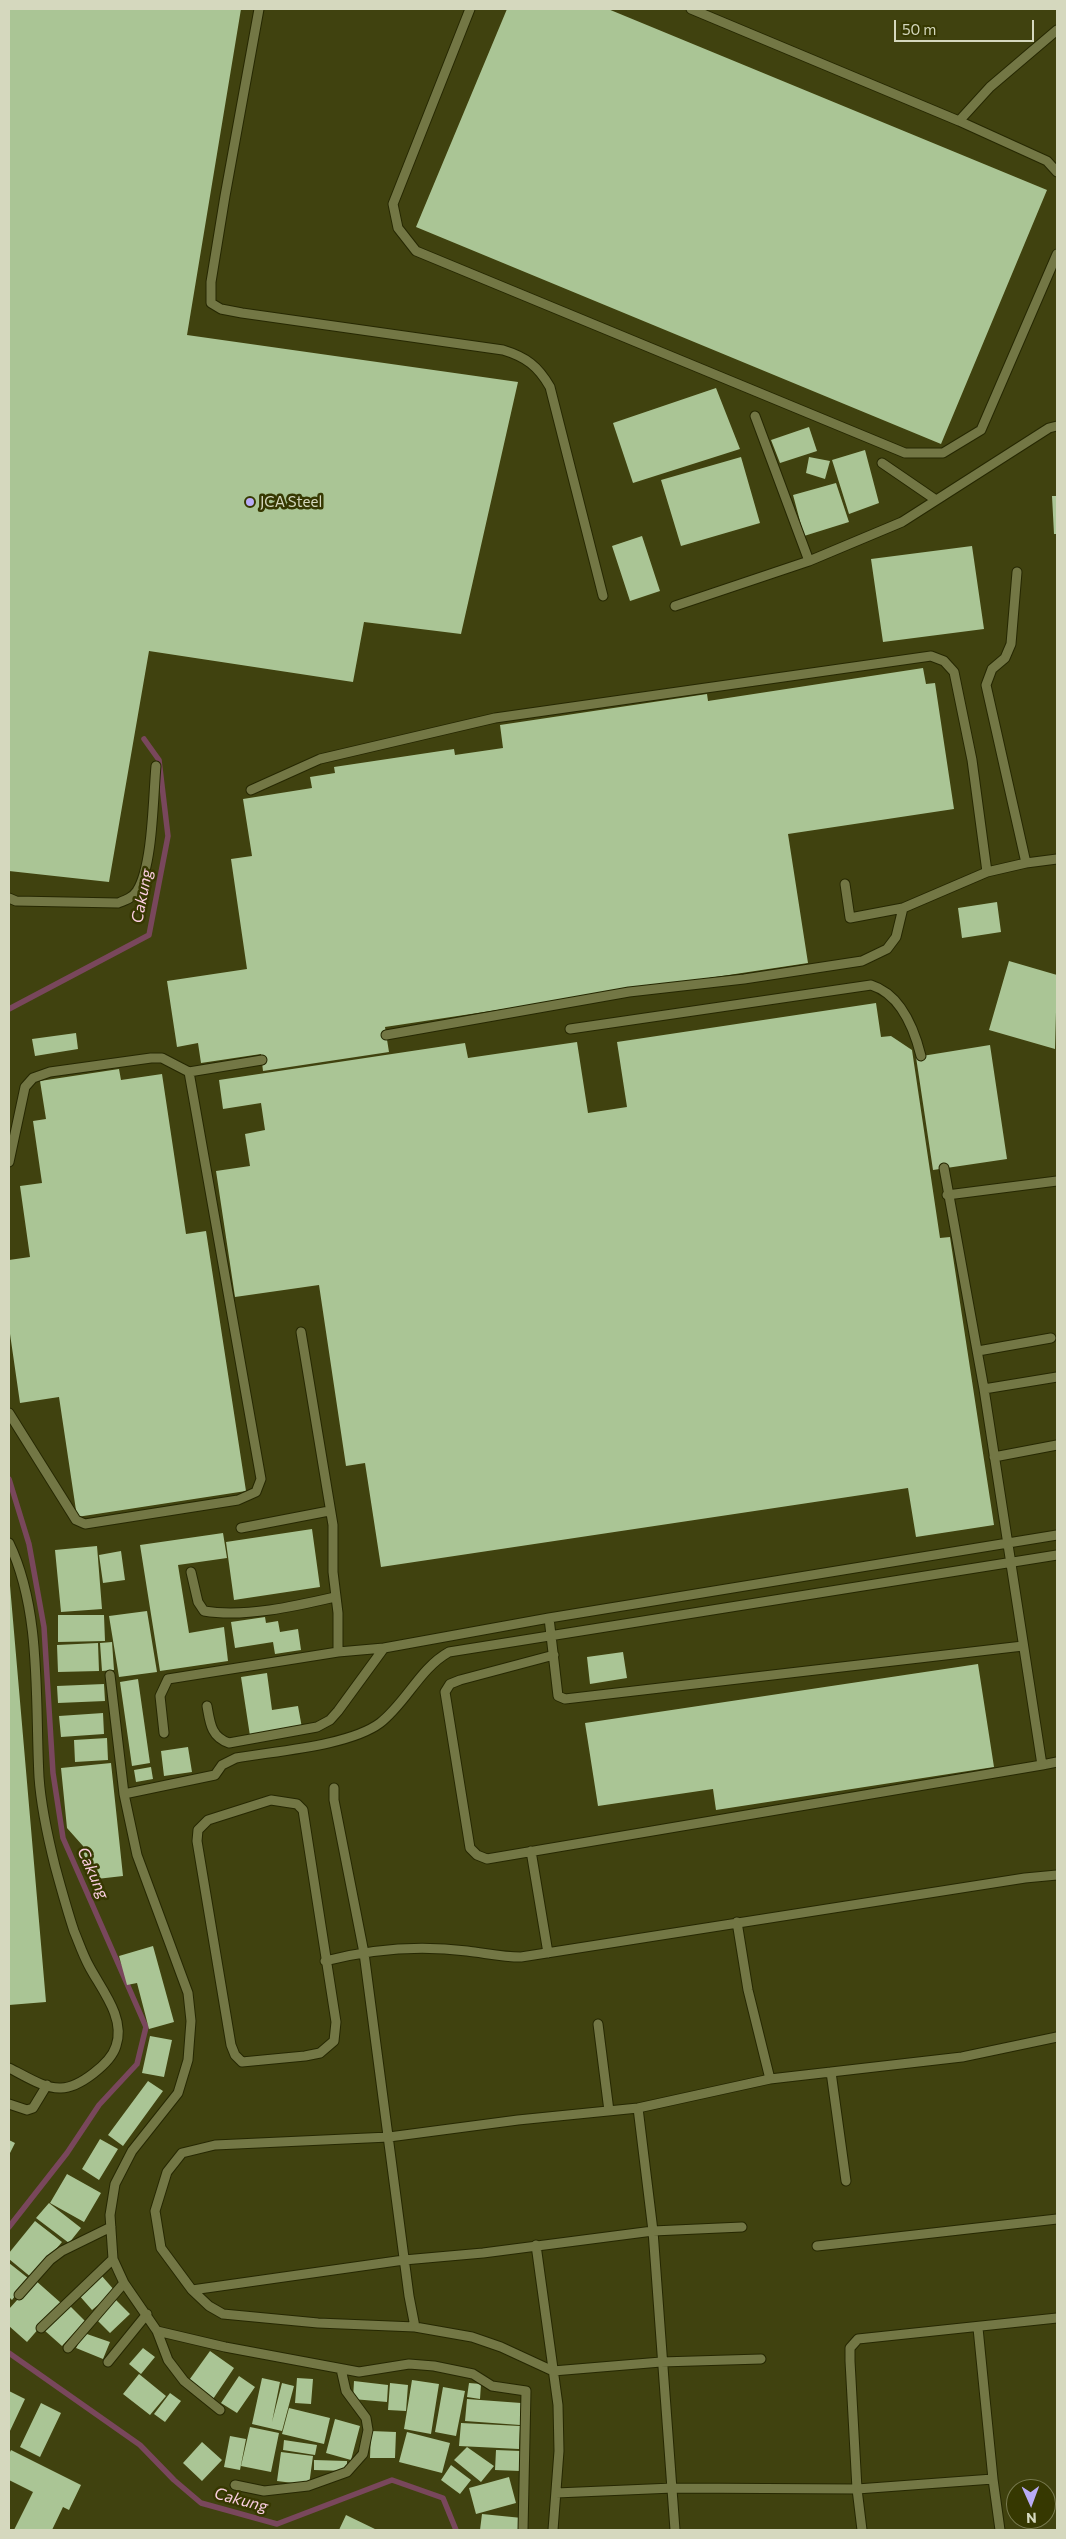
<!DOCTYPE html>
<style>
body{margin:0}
#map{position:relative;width:1066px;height:2539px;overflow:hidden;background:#40420f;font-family:Commissioner,sans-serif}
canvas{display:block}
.frame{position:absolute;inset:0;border:10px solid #d5d8be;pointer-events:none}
.north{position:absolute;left:1006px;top:2479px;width:50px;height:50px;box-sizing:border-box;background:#363801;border:1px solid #76784d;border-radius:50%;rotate:178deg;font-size:14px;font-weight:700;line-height:20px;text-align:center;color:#d5d8be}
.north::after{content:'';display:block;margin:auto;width:18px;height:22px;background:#b9abf7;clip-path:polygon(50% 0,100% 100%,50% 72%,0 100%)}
.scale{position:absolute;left:894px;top:20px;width:140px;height:22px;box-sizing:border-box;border:2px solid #d5d8be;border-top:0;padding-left:6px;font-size:15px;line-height:18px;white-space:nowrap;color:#d5d8be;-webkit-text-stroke:4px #363801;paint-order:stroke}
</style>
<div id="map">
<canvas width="1066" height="2539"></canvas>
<div class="frame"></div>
<div class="north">N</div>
<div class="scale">50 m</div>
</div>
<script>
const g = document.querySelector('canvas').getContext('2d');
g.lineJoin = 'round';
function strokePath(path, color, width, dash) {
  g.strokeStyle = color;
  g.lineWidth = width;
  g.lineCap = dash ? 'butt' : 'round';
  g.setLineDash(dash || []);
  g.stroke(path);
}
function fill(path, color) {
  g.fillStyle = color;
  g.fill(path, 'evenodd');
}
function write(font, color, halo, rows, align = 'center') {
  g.font = font + ' Commissioner,sans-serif';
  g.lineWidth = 5;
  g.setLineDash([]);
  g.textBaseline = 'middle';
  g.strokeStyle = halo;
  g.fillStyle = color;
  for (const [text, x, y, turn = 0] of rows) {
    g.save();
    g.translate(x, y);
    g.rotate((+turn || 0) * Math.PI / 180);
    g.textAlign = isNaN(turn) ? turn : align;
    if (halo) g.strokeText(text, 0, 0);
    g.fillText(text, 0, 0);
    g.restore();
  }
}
strokePath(new Path2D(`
 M 9,1009 L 149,935 L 168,836 L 159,760 L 144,739
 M 9,1479 L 29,1544 L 44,1627 L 53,1773 L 63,1838 L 146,2027 L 137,2064 L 99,2105 L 67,2153 L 9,2227
 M 9,2353 L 140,2445 L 174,2480 L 201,2503 L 277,2524 L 392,2480 L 443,2498 L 456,2530`), '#79475c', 5.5);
fill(new Path2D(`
 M 9,9 L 241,9 L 187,335 L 518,382 L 461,634 L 364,622 L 353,682 L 149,651 L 109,882 L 9,871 Z
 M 507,9 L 608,9 L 1047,190 L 941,444 L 416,227 Z
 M 716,388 L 740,449 L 633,483 L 613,423 Z
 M 809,427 L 817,451 L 780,463 L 771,440 Z
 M 865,450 L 879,503 L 849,514 L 832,460 Z
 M 741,457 L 760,523 L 681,546 L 661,480 Z
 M 809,457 L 830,461 L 825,479 L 806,473 Z
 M 836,483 L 849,522 L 804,536 L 793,495 Z
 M 1052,496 L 1057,496 L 1057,534 L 1054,534 Z
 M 642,536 L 660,591 L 630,601 L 612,546 Z
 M 972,546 L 984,629 L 883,642 L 871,559 Z
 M 923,668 L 926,684 L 935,683 L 954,809 L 788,834 L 808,963 L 385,1027 L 389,1052 L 263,1071 L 261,1054 L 201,1063 L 198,1043 L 177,1047 L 167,981 L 247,969 L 231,859 L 252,856 L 243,799 L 312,788 L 310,777 L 335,773 L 334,767 L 454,749 L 455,755 L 503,748 L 500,725 L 707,694 L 708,701 Z
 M 997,902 L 1001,932 L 962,938 L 958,908 Z
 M 1009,961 L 1057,975 L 1055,1049 L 989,1030 Z
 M 876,1003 L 881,1037 L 891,1036 L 912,1050 L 940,1238 L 950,1237 L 994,1525 L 916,1537 L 908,1488 L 381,1567 L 365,1463 L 346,1466 L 319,1285 L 235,1297 L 216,1171 L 250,1166 L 245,1134 L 265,1130 L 261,1103 L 223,1109 L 219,1080 L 465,1043 L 468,1058 L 577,1042 L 588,1113 L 627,1107 L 617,1042 Z
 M 76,1033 L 78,1049 L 35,1056 L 32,1039 Z
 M 990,1045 L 1007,1159 L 933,1170 L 916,1057 Z
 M 119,1069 L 121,1080 L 162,1074 L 186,1234 L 206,1231 L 246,1491 L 77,1517 L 59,1397 L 20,1403 L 9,1327 L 9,1260 L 30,1257 L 20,1186 L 42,1183 L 33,1121 L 46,1119 L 40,1081 Z
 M 312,1529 L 320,1587 L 234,1600 L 226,1542 Z
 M 223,1533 L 227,1558 L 178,1565 L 189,1633 L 224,1627 L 228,1661 L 160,1671 L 140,1545 Z
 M 97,1546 L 102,1609 L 61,1612 L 55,1550 Z
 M 121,1551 L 125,1580 L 103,1583 L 99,1555 Z
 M 9,1574 L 46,2002 L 9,2005 Z
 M 147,1611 L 157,1672 L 119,1677 L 109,1616 Z
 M 58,1615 L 104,1615 L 105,1641 L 58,1642 Z
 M 265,1617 L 266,1623 L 278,1621 L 280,1632 L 298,1629 L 301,1650 L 275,1654 L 273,1642 L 235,1648 L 231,1622 Z
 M 112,1642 L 114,1670 L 102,1671 L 100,1643 Z
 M 98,1643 L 99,1671 L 58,1672 L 57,1645 Z
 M 623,1652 L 627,1678 L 590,1684 L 587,1657 Z
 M 978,1664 L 994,1767 L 716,1810 L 713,1789 L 598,1806 L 585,1723 Z
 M 267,1673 L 272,1710 L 298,1706 L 302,1728 L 250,1736 L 241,1677 Z
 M 138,1679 L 150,1763 L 132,1766 L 120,1682 Z
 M 104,1684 L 105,1701 L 58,1703 L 57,1686 Z
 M 103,1713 L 104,1734 L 61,1737 L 59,1716 Z
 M 107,1738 L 108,1760 L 75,1762 L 74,1740 Z
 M 188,1747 L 192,1772 L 164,1776 L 161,1751 Z
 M 111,1763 L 123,1876 L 88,1880 L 83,1846 L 67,1828 L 61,1768 Z
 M 151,1767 L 153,1779 L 136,1782 L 134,1770 Z
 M 153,1946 L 174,2022 L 149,2029 L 137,1983 L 127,1985 L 119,1956 Z
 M 150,2036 L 172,2040 L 164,2077 L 142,2073 Z
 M 148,2081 L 163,2091 L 123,2146 L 108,2135 Z
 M 100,2139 L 118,2149 L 99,2180 L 82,2169 Z
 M 9,2140 L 15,2143 L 9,2155 Z
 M 67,2174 L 101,2193 L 84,2222 L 50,2203 Z
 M 49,2203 L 81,2228 L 69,2243 L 36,2218 Z
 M 35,2221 L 62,2242 L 32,2278 L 9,2259 L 9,2253 Z
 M 9,2263 L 28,2278 L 12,2300 L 9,2297 Z
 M 101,2275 L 115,2291 L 92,2310 L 78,2294 Z
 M 35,2280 L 61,2303 L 27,2342 L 9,2326 L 9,2309 Z
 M 116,2300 L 130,2314 L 110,2333 L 96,2319 Z
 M 68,2304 L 85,2321 L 62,2346 L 44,2330 Z
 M 84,2333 L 110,2342 L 103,2359 L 76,2348 Z
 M 143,2348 L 155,2357 L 141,2374 L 129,2364 Z
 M 210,2351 L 234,2368 L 213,2399 L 187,2383 Z
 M 139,2374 L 166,2396 L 150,2415 L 123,2394 Z
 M 239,2376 L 255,2387 L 237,2413 L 221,2403 Z
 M 262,2378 L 280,2382 L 272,2422 L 282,2383 L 294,2386 L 282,2431 L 252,2424 Z
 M 297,2378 L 313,2379 L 311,2404 L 295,2403 Z
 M 412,2380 L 439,2384 L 431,2434 L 404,2429 Z
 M 354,2381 L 388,2385 L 387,2402 L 353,2399 Z
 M 390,2383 L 408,2385 L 406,2411 L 388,2410 Z
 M 469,2383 L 481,2384 L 480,2399 L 467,2397 Z
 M 443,2387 L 465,2391 L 456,2436 L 435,2432 Z
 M 9,2391 L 25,2399 L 9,2433 Z
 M 170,2393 L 181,2401 L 165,2422 L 154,2414 Z
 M 467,2399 L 521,2403 L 520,2425 L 465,2421 Z
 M 41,2403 L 61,2413 L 40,2457 L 20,2447 Z
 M 289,2408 L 330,2418 L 324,2444 L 282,2434 Z
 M 335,2419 L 360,2426 L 351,2460 L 326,2453 Z
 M 461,2423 L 520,2426 L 519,2449 L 459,2446 Z
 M 250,2427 L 279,2433 L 271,2472 L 241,2466 Z
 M 371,2431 L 396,2432 L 395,2458 L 370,2458 Z
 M 407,2432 L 450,2443 L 442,2473 L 399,2462 Z
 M 230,2436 L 246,2439 L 240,2470 L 224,2467 Z
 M 284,2440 L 317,2445 L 315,2455 L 283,2450 Z
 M 202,2442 L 222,2460 L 202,2481 L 183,2463 Z
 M 467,2447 L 494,2466 L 481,2482 L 454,2460 Z
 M 11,2450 L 81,2485 L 69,2510 L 63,2507 L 52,2530 L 14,2530 L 33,2492 L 9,2480 L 9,2454 Z
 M 496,2450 L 521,2451 L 520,2471 L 495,2470 Z
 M 281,2452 L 313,2456 L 309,2485 L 277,2481 Z
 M 314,2460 L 347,2461 L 347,2471 L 314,2470 Z
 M 451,2465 L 471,2480 L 460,2494 L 441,2480 Z
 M 509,2477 L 516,2503 L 476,2514 L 469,2488 Z
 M 482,2514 L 522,2518 L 521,2530 L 480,2530 Z
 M 346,2515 L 377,2530 L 339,2530 Z`), '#aac595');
const service = new Path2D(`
 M 259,9 L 225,196 L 211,282 L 211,303 L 221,309 L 242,313 L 503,350 C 526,357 538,366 550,387 L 603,596
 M 470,9 L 393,204 L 398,228 L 416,251 L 905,453 L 943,453 L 981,430 L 1057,254
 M 691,9 L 959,121 L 990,87 L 1057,30
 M 959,121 L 1047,161 L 1057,172
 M 755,416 L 809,561
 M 882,463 L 936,500
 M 1017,572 L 1011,644 L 1005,658 L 992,669 L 986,685 L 1026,863
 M 675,606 L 809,561 L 902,522 L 1049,428 L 1057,426
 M 251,790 L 320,759 L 495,718 L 931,656 L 944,661 L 954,672 L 972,760 L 987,872
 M 845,884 L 850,918 L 903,908
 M 9,898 L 16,901 L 118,903 C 126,900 132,898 137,891 C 153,866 153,797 156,766
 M 570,1029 L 871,985 C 900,994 914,1028 921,1056
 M 386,1035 L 629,992 L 744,979 L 862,961 L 887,949 L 896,937 L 903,908 L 987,872 L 1026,863 L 1057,859
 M 9,1162 L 25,1087 L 33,1078 L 50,1072 L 151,1058 L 162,1058 L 189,1072
 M 947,1195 L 1057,1181
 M 301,1332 L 333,1525 L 333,1572 L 338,1613 L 338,1652
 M 978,1351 L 1051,1338
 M 984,1389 L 1057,1377
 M 9,1413 L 76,1520 L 85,1524 L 238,1500 L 256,1492 L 261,1479 L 189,1072 L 262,1060
 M 994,1457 L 1057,1445
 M 241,1528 L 329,1511
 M 9,1543 C 42,1611 35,1703 39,1777 C 41,1806 48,1838 55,1866 C 61,1888 67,1910 74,1931 C 79,1943 83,1955 89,1966 C 101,1989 126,2018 116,2046 C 111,2063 79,2088 61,2088 C 44,2089 24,2075 9,2068
 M 191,1572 L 198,1602 L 204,1611 C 244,1618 296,1606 335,1597
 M 549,1618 L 558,1696 L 565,1699 L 1023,1646
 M 554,1655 L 460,1680 L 450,1684 L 445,1692 L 470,1848 L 477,1855 L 487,1859 L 1042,1765 L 984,1389 L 944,1168
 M 110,1675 L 124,1794 L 137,1855 L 188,1993 L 191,2021 L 188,2060 L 178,2093 L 132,2151 L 115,2184 L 110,2215 L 113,2259 L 124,2283 L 157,2331 L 168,2360 L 184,2381 L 220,2410
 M 207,1706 C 210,1723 211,1737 229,1743 L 317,1727 L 330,1720 L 338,1711 L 384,1648 L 549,1618 L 1057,1535
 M 164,1733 L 160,1696 L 168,1679 L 338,1652 L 384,1648
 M 1042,1765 L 1057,1762
 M 334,1788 L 334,1800 L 364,1953 L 409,2296 L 415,2327
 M 124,1794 L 215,1775 L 222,1765 L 236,1758 C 275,1751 349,1746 380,1723 C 406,1703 420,1668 449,1652 L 1057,1555
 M 271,1800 L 297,1804 L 303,1810 L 336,2022 L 334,2041 L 320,2053 L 305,2056 L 242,2062 L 235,2055 L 231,2045 L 197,1841 L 198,1830 L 208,1820 Z
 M 531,1851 L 548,1953
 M 737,1922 L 748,1990 L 770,2079
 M 325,1961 C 371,1949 420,1945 467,1951 C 485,1953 502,1957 521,1957 L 1025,1878 L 1057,1875
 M 598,2024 L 609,2111
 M 831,2072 L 846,2181
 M 9,2104 L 27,2110 L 33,2108 L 47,2085
 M 638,2108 L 653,2231 L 675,2530
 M 536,2245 L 558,2405 L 559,2451 L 553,2530
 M 817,2246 L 1057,2219
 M 192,2290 L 404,2260 L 483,2253 L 653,2231 L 742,2227
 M 19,2295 L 50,2260 L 62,2251 L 111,2227
 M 41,2328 L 113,2259
 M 157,2331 L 225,2347 L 359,2372 L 409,2364 L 434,2366 L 473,2374 L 492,2386 L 526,2391 L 523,2530
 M 68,2348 L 124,2283
 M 761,2359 L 661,2362 L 553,2371 L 501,2347 L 472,2337 L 415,2327 L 318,2323 L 223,2314 L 209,2306 L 192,2290 L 161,2248 L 155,2211 L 167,2172 L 182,2153 L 215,2145 L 389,2137 L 518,2120 L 638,2108 L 770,2079 L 962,2057 L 1057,2037
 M 108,2362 L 147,2314
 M 993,2479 L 1000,2530
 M 235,2485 L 264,2491 L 308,2486 L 347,2472 L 363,2454 L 368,2430 L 366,2418 L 346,2391 L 341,2369
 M 556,2493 L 673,2488 L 857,2489 L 993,2479 L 978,2328
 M 862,2530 L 857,2489 L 850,2361 L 850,2348 L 858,2339 L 1057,2318`);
strokePath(service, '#262802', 11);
strokePath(service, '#737745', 9);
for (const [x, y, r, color] of [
 [250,502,5,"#b9abf7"]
]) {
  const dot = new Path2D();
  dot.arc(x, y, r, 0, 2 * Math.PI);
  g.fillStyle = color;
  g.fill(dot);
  strokePath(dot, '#363801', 2);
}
write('15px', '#d5d8be', '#363801', [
 ["JCA Steel",260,502]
], 'left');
write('italic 16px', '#facddf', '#363801', [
 ["Cakung",142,896,-79],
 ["Cakung",93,1873,66],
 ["Cakung",241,2500,15]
]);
</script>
